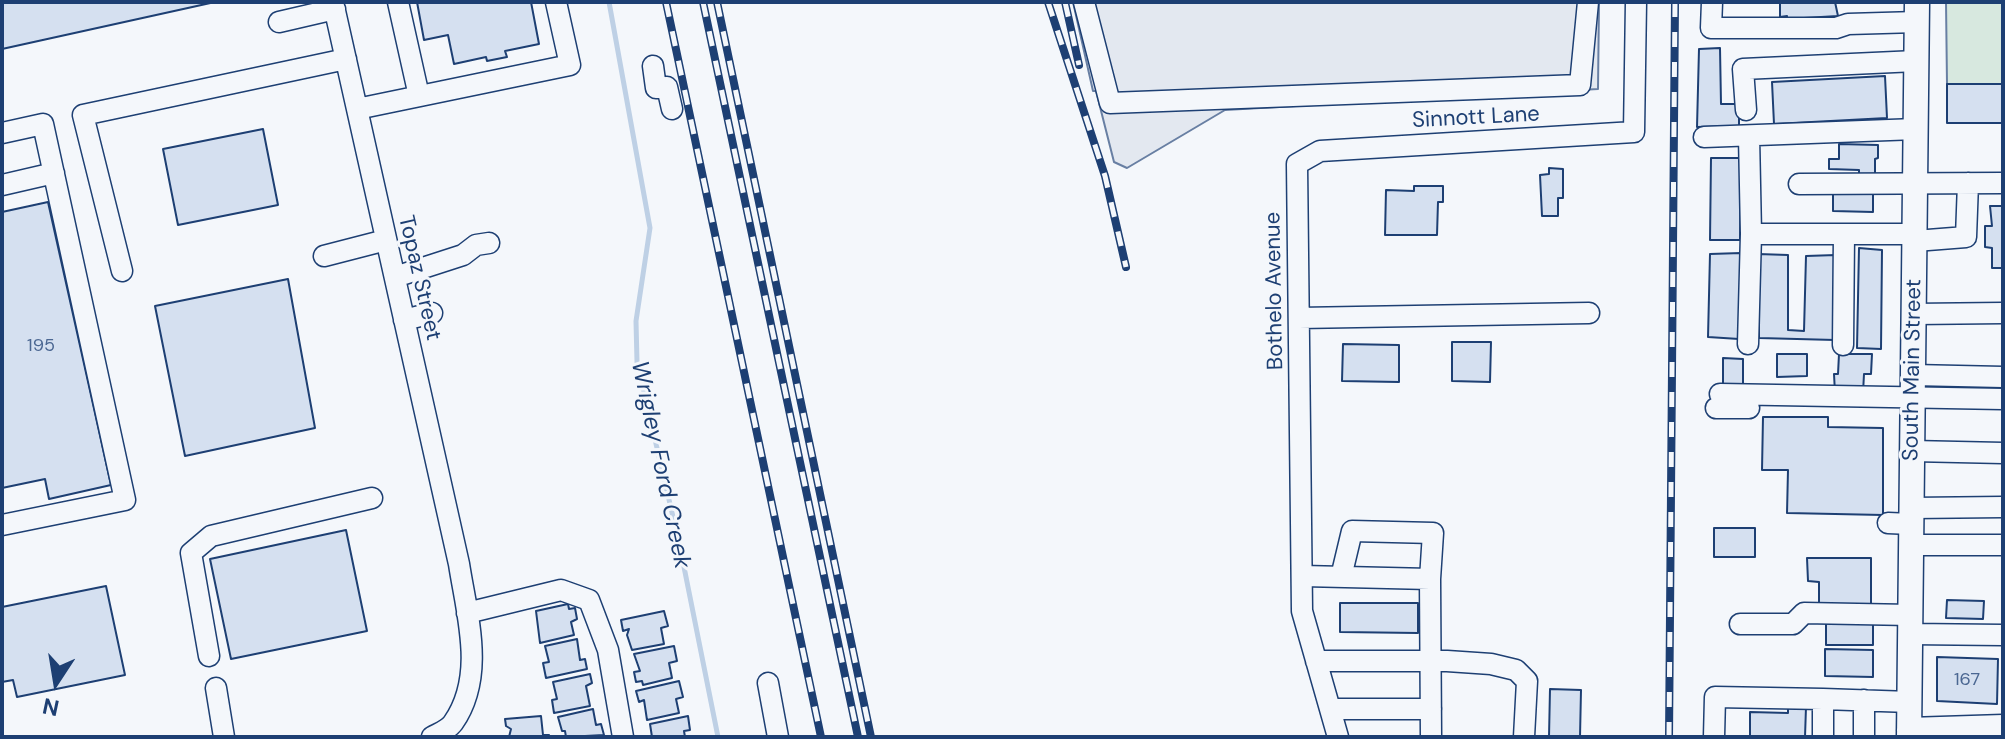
<!DOCTYPE html>
<style>
body{margin:0}
#map{position:relative;width:2005px;height:739px;overflow:hidden;background:#f4f7fb;font-family:"DM Sans",sans-serif}
canvas{display:block}
.frame{position:absolute;inset:0;border:4px solid #1d3f73;pointer-events:none}
.north{position:absolute;left:16px;top:643px;width:80px;height:80px;-webkit-text-stroke:6px #f4f7fb;paint-order:stroke;rotate:192deg;font-size:22px;font-weight:700;line-height:32px;text-align:center;color:#1d3f73}
.north::after{content:'';display:block;margin:auto;width:28px;height:36px;background:#1d3f73;clip-path:polygon(50% 0,100% 100%,50% 72%,0 100%)}
</style>
<div id="map">
<canvas width="2005" height="739"></canvas>
<div class="frame"></div>
<div class="north">N</div>
</div>
<script>
const g = document.querySelector('canvas').getContext('2d');
g.lineJoin = 'round';
function fill(path, color) {
  g.fillStyle = color;
  g.fill(path, 'evenodd');
}
function strokePath(path, color, width, dash) {
  g.strokeStyle = color;
  g.lineWidth = width;
  g.lineCap = dash ? 'butt' : 'round';
  g.setLineDash(dash || []);
  g.stroke(path);
}
function write(font, color, halo, rows, align = 'center') {
  g.font = font + ' "DM Sans",sans-serif';
  g.lineWidth = 6;
  g.setLineDash([]);
  g.textBaseline = 'middle';
  g.strokeStyle = halo;
  g.fillStyle = color;
  for (const [text, x, y, turn = 0] of rows) {
    g.save();
    g.translate(x, y);
    g.rotate((+turn || 0) * Math.PI / 180);
    g.textAlign = isNaN(turn) ? turn : align;
    if (halo) g.strokeText(text, 0, 0);
    g.fillText(text, 0, 0);
    g.restore();
  }
}
const green = new Path2D(`
 M 1946,2 L 2003,2 L 2003,84 L 1947,84 Z`);
fill(green, '#d7e8df');
strokePath(green, '#687fa3', 2);
const parking = new Path2D(`
 M 1073,2 L 1599,2 L 1598,89 L 1225,110 L 1127,168 L 1114,162 L 1096,91 L 1093,91 Z`);
fill(parking, '#e3e8f0');
strokePath(parking, '#687fa3', 2);
strokePath(new Path2D(`
 M 609,2 L 650,228 L 636,321 L 637,362 L 680,547 L 718,737`), '#bed0e5', 5);
const building = new Path2D(`
 M 2,2 L 215,2 L 2,49 Z
 M 417,2 L 531,2 L 539,44 L 505,51 L 507,57 L 487,61 L 486,57 L 454,64 L 448,35 L 424,40 Z
 M 1780,2 L 1835,2 L 1838,16 L 1787,19 L 1787,16 L 1780,17 Z
 M 1720,48 L 1721,104 L 1739,104 L 1739,126 L 1697,127 L 1699,49 Z
 M 1885,76 L 1887,118 L 1774,124 L 1772,82 Z
 M 1947,84 L 2003,84 L 2003,123 L 1947,123 Z
 M 263,129 L 278,205 L 178,225 L 163,149 Z
 M 1839,144 L 1878,145 L 1878,158 L 1875,159 L 1875,177 L 1859,176 L 1859,170 L 1829,169 L 1829,159 L 1839,159 Z
 M 1711,158 L 1741,158 L 1740,240 L 1710,240 Z
 M 1549,168 L 1563,169 L 1563,198 L 1558,198 L 1558,216 L 1542,216 L 1540,175 L 1549,174 Z
 M 1414,186 L 1443,186 L 1443,202 L 1438,202 L 1437,235 L 1385,235 L 1386,190 L 1414,191 Z
 M 1833,192 L 1873,193 L 1873,212 L 1833,211 Z
 M 48,202 L 111,485 L 49,499 L 45,479 L 2,488 L 2,212 Z
 M 1990,206 L 2003,206 L 2003,268 L 1992,268 L 1992,248 L 1985,247 L 1985,226 L 1992,226 Z
 M 1859,248 L 1882,250 L 1881,349 L 1857,348 Z
 M 1741,253 L 1739,339 L 1708,337 L 1710,254 Z
 M 1758,254 L 1788,255 L 1788,330 L 1804,331 L 1806,256 L 1836,255 L 1835,340 L 1759,338 Z
 M 288,279 L 315,428 L 185,456 L 155,306 Z
 M 1452,342 L 1491,342 L 1490,382 L 1452,381 Z
 M 1343,344 L 1399,345 L 1399,382 L 1342,381 Z
 M 1777,354 L 1807,354 L 1807,376 L 1777,377 Z
 M 1839,354 L 1872,354 L 1871,374 L 1864,374 L 1863,393 L 1835,393 L 1834,374 L 1838,374 Z
 M 1723,358 L 1743,359 L 1743,386 L 1723,385 Z
 M 1763,417 L 1828,417 L 1828,427 L 1883,428 L 1883,515 L 1787,513 L 1788,470 L 1762,470 Z
 M 1714,528 L 1755,528 L 1755,557 L 1714,557 Z
 M 346,530 L 367,631 L 231,659 L 210,559 Z
 M 1807,558 L 1871,558 L 1871,608 L 1819,608 L 1819,582 L 1808,581 Z
 M 106,586 L 125,675 L 17,697 L 13,680 L 2,682 L 2,607 Z
 M 1947,600 L 1984,601 L 1983,619 L 1946,618 Z
 M 1340,603 L 1418,603 L 1418,633 L 1340,632 Z
 M 568,604 L 569,609 L 575,608 L 577,619 L 571,622 L 574,635 L 540,643 L 536,611 Z
 M 664,611 L 668,626 L 661,628 L 664,644 L 632,650 L 627,635 L 629,629 L 623,631 L 621,620 Z
 M 1826,621 L 1873,621 L 1873,645 L 1826,645 Z
 M 577,639 L 580,660 L 585,659 L 587,669 L 546,678 L 543,663 L 549,662 L 545,646 Z
 M 674,646 L 677,661 L 669,663 L 672,678 L 643,685 L 642,681 L 636,682 L 634,672 L 640,671 L 634,654 Z
 M 1825,649 L 1873,650 L 1873,677 L 1825,676 Z
 M 1937,657 L 1998,659 L 1997,704 L 1937,701 Z
 M 590,674 L 592,683 L 586,686 L 590,706 L 554,713 L 552,700 L 557,699 L 553,682 Z
 M 679,681 L 683,697 L 676,699 L 679,713 L 647,720 L 644,700 L 639,702 L 636,691 Z
 M 1550,689 L 1581,690 L 1580,737 L 1549,737 Z
 M 1788,707 L 1806,707 L 1805,737 L 1750,737 L 1750,712 L 1788,713 Z
 M 593,709 L 596,725 L 601,724 L 604,735 L 566,737 L 565,731 L 562,731 L 558,717 Z
 M 541,716 L 543,735 L 549,735 L 549,737 L 509,737 L 511,729 L 506,726 L 505,719 Z
 M 688,716 L 690,730 L 684,731 L 685,737 L 652,737 L 650,724 Z`);
fill(building, '#d5e0f0');
strokePath(building, '#1d3f73', 2);
const minor = new Path2D(`
 M 333,2 L 459,564 C 467,616 486,676 453,723 C 448,730 439,733 432,737
 M 398,2 L 419,96
 M 1084,2 L 1110,103 L 1580,85 L 1588,2
 M 1712,2 L 1711,28 L 1836,28 L 1848,24 L 1917,22
 M 279,22 L 335,9
 M 653,66 L 656,88 L 667,87 L 672,109
 M 357,109 L 570,65 L 556,2
 M 1746,110 L 1743,69 L 1916,61
 M 2,133 L 43,124 L 125,500 L 2,525
 M 1749,136 L 1751,234 L 1915,234
 M 1704,137 L 1916,129
 M 1799,184 L 2003,183
 M 2,185 L 54,173
 M 1915,241 L 1966,237 L 1968,183
 M 324,256 L 386,240
 M 122,271 L 83,115 L 346,59
 M 395,277 L 463,255 L 476,245 L 489,243
 M 1914,314 L 2003,313
 M 1299,318 L 1589,313
 M 404,320 L 432,313
 M 1748,344 L 1751,234
 M 1843,345 L 1844,234
 M 1913,375 L 2003,377
 M 1720,394 L 2003,399
 M 1716,408 L 1749,408
 M 1912,451 L 2003,453
 M 1912,508 L 2003,507
 M 1888,523 L 1911,524
 M 1911,545 L 2003,545
 M 1303,576 L 1430,579 L 1431,737
 M 1341,577 L 1352,531 L 1433,533 L 1430,579
 M 467,613 L 561,590 L 589,600 L 608,650 L 623,737
 M 1740,624 L 1793,624 L 1804,613 L 1911,615
 M 1910,634 L 2003,635
 M 209,656 L 191,553 L 211,536 L 372,498
 M 1316,661 L 1447,661 L 1491,664 L 1516,670 L 1527,681 L 1524,737
 M 768,683 L 778,737
 M 216,688 L 224,737
 M 1864,700 L 1864,737
 M 1330,709 L 1431,709
 M 1338,737 L 1302,611 L 1297,164 L 1320,151 L 1634,132 L 1636,2
 M 1714,737 L 1715,697 L 1823,699
 M 1823,737 L 1823,699 L 1910,702`);
const major = new Path2D(`
 M 1909,730 L 2003,727
 M 1909,737 L 1917,2`);
strokePath(minor, '#1d3f73', 23);
strokePath(major, '#1d3f73', 27);
strokePath(minor, '#f4f7fb', 20);
strokePath(major, '#f4f7fb', 24);
const rail = new Path2D(`
 M 666,2 L 821,737
 M 703,2 L 858,737
 M 717,2 L 871,737
 M 1048,2 L 1105,176 L 1126,267
 M 1065,2 L 1079,65
 M 1669,737 L 1675,2`);
strokePath(rail, '#1d3f73', 8);
strokePath(rail, '#f4f7fb', 5, [15]);
write('18px', '#4b6792', null, [
 ["195",41,346],
 ["167",1967,680]
]);
write('22px', '#1d3f73', '#f4f7fb', [
 ["Sinnott Lane",1476,118,-3],
 ["Topaz Street",419,278,77],
 ["Bothelo Avenue",1275,291,-91],
 ["South Main Street",1913,370,-89]
]);
write('italic 24px', '#1d3f73', '#f4f7fb', [
 ["Wrigley Ford Creek",660,465,78]
]);
</script>
